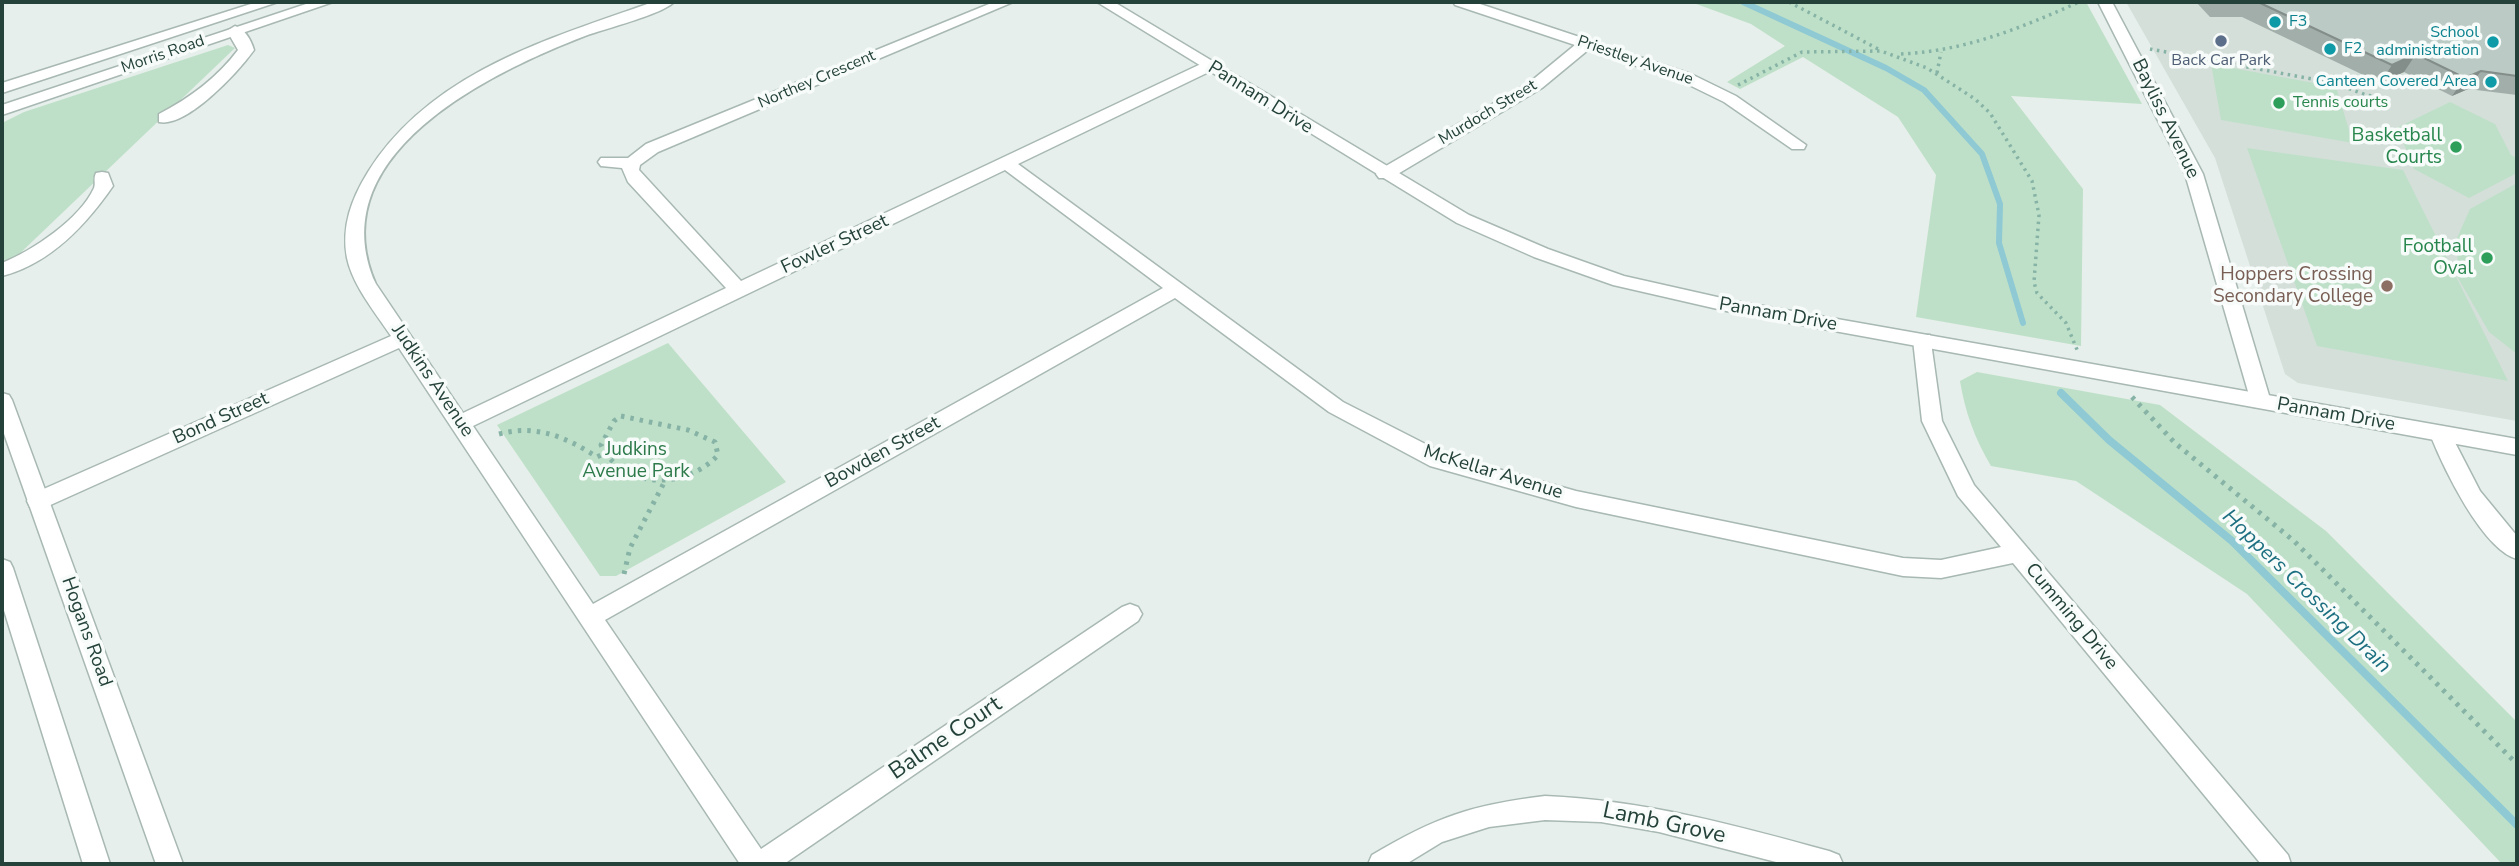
<!DOCTYPE html>
<style>
body{margin:0}
#map{position:relative;width:2519px;height:866px;overflow:hidden;background:#e6efeb;font-family:"Nunito Sans",sans-serif}
canvas{display:block}
.frame{position:absolute;inset:0;border:4px solid #24423a;pointer-events:none}
</style>
<div id="map">
<canvas width="2519" height="866"></canvas>
<div class="frame"></div>
</div>
<script>
const g = document.querySelector('canvas').getContext('2d');
g.lineJoin = 'round';
function fill(path, color) {
  g.fillStyle = color;
  g.fill(path, 'evenodd');
}
function strokePath(path, color, width, dash) {
  g.strokeStyle = color;
  g.lineWidth = width;
  g.lineCap = dash ? 'butt' : 'round';
  g.setLineDash(dash || []);
  g.stroke(path);
}
function write(font, color, halo, rows, align = 'center') {
  g.font = font + ' "Nunito Sans",sans-serif';
  g.lineWidth = 7;
  g.setLineDash([]);
  g.textBaseline = 'middle';
  g.strokeStyle = halo;
  g.fillStyle = color;
  for (const [text, x, y, turn = 0] of rows) {
    g.save();
    g.translate(x, y);
    g.rotate((+turn || 0) * Math.PI / 180);
    g.textAlign = isNaN(turn) ? turn : align;
    if (halo) g.strokeText(text, 0, 0);
    g.fillText(text, 0, 0);
    g.restore();
  }
}
fill(new Path2D(`
 M 2126,2 L 2517,2 L 2517,421 L 2298,383 L 2285,374 L 2215,158 Z`), '#d4dfda');
fill(new Path2D(`
 M 1691,2 L 2086,2 L 2142,104 L 2011,96 L 2083,189 L 2081,346 L 1916,317 L 1936,175 L 1898,117 L 1803,57 L 1740,89 L 1727,82 L 1785,46 L 1751,24 Z
 M 228,45 L 235,48 L 14,259 L 2,260 L 2,123 L 24,112 Z
 M 2211,64 L 2336,87 L 2353,143 L 2221,120 Z
 M 2450,102 L 2495,124 L 2511,155 L 2517,158 L 2517,173 L 2469,198 L 2414,169 L 2402,139 L 2388,132 Z
 M 2247,148 L 2403,170 L 2508,381 L 2317,346 Z
 M 2517,183 L 2517,354 L 2489,332 L 2458,278 L 2457,238 L 2470,209 Z
 M 668,343 L 786,482 L 616,576 L 600,576 L 497,425 Z
 M 1977,372 L 2160,405 L 2326,531 L 2517,722 L 2517,864 L 2502,864 L 2247,594 L 2076,481 L 1991,466 C 1975,439 1965,412 1960,381 Z`), '#bfe0c8');
strokePath(new Path2D(`
 M 1743,2 L 1886,68 L 1924,90 L 1982,154 L 2000,204 L 1999,243 L 2023,323`), '#8ec9d4', 6);
strokePath(new Path2D(`
 M 2061,393 L 2109,440 L 2232,541 L 2517,825`), '#8ec9d4', 8);
const minor = new Path2D(`
 M 653,2 L 674,2 C 663,14 604,29 585,36 C 489,73 319,155 376,284 L 463,413 L 726,288 L 628,182 L 622,168 L 601,166 L 598,162 L 601,158 L 628,158 L 646,144 L 994,2 L 1013,2 L 658,152 L 640,165 L 639,170 L 741,281 L 1203,63 L 1215,63 L 1215,69 L 1018,164 L 1343,402 L 1445,454 L 1576,491 L 1903,558 L 1941,560 L 2001,547 L 1958,496 L 1922,421 L 1913,340 L 1916,335 L 1930,335 L 1942,421 L 1974,485 L 2288,855 L 2291,864 L 2261,864 L 2013,563 L 1941,578 L 1903,576 L 1576,507 L 1430,466 L 1329,412 L 1175,298 L 605,620 L 761,849 L 1122,607 L 1130,604 L 1138,607 L 1142,614 L 1138,621 L 784,864 L 740,864 L 399,348 L 46,507 L 38,509 L 30,507 L 27,501 L 30,495 L 391,336 C 375,312 353,286 347,258 C 341,226 352,198 368,172 C 431,72 548,39 653,2 ZM 1005,170 L 1163,288 L 593,604 L 473,426 Z
 M 1453,2 L 1474,2 L 1691,74 L 1736,96 L 1806,145 L 1804,149 L 1792,149 L 1724,102 L 1679,80 L 1588,50 L 1542,88 L 1391,178 L 1379,178 L 1376,174 L 1379,170 L 1530,82 L 1575,45 L 1455,5 Z
 M 2098,2 L 2112,2 L 2203,174 L 2271,402 L 2268,407 L 2254,407 L 2251,402 L 2185,174 Z
 M 235,26 C 245,29 251,40 254,50 C 239,71 187,128 159,122 L 159,114 C 190,98 217,78 238,50 L 227,31 Z
 M 102,172 L 108,173 L 113,186 C 86,225 50,264 2,276 L 2,263 C 32,251 80,219 94,188 C 96,183 93,179 96,173 Z
 M 2441,426 L 2448,429 L 2480,491 L 2517,536 L 2517,559 C 2482,549 2443,467 2430,434 L 2434,429 Z
 M 1545,796 C 1643,800 1734,825 1829,851 L 1839,855 L 1843,864 L 1784,864 L 1659,832 L 1601,822 L 1545,820 L 1489,827 L 1442,842 L 1406,864 L 1368,864 L 1372,855 C 1436,817 1471,805 1545,796 Z`);
const tertiary = new Path2D(`
 M 257,2 L 278,2 L 2,93 L 2,83 Z
 M 312,2 L 333,2 L 2,115 L 2,105 Z
 M 1097,2 L 1114,2 L 1469,215 L 1548,249 L 1624,276 L 1735,301 L 2517,439 L 2517,455 L 1735,313 L 1613,285 L 1534,257 L 1457,223 Z
 M 2,393 L 9,395 L 12,400 L 183,864 L 156,864 L 2,428 Z
 M 2,559 L 10,562 L 13,568 L 110,864 L 83,864 L 2,604 Z`);
strokePath(minor, '#a8b8b2', 3);
strokePath(tertiary, '#a8b8b2', 3);
strokePath(new Path2D(`
 M 1789,2 L 1880,50
 M 2150,49 L 2334,83 L 2366,95 L 2387,98
 M 1901,54 C 1965,51 2021,28 2079,2
 M 1937,73 L 1941,52
 M 1738,85 L 1802,52 L 1881,51 L 1927,68 L 1975,99 L 1990,113 L 2032,181 L 2039,215 L 2034,282 L 2037,293 L 2066,323 L 2078,352`), '#86b3a5', 3.5, [2.5, 4.5]);
strokePath(new Path2D(`
 M 2132,397 L 2175,443 L 2294,541 L 2517,764
 M 621,416 L 688,430 L 715,442 L 718,455 C 686,490 623,490 601,445 L 614,421 Z
 M 499,434 C 536,424 566,437 597,457 L 605,453
 M 624,574 L 630,548 L 666,479`), '#86b3a5', 5, [3.5, 6]);
fill(minor, '#fff');
fill(tertiary, '#fff');
fill(new Path2D(`
 M 2196,2 L 2517,2 L 2517,95 L 2468,89 L 2452,96 L 2404,72 L 2380,83 L 2242,17 L 2210,17 Z`), '#a1aea9');
fill(new Path2D(`
 M 2416,54 L 2404,72 L 2380,83 L 2392,65 Z
 M 2481,71 L 2468,89 L 2452,96 L 2465,78 Z`), '#838d89');
const building = new Path2D(`
 M 2258,2 L 2517,2 L 2517,76 L 2481,71 L 2465,78 L 2416,54 L 2392,65 Z`);
fill(building, '#bbcac4');
strokePath(building, '#838d89', 2);
for (const [x, y, r, color] of [
 [2275,22,7,"#0f9aa8"],
 [2221,41,7,"#5c6f8a"],
 [2493,42,7,"#0f9aa8"],
 [2330,49,7,"#0f9aa8"],
 [2491,82,7,"#0f9aa8"],
 [2279,103,7,"#2e9e5b"],
 [2456,147,7,"#2e9e5b"],
 [2487,258,7,"#2e9e5b"],
 [2387,286,7,"#8d6e63"]
]) {
  const dot = new Path2D();
  dot.arc(x, y, r, 0, 2 * Math.PI);
  g.fillStyle = color;
  g.fill(dot);
  strokePath(dot, '#f7fbf9', 2.5);
}
write('16px', '#0d838f', '#f7fbf9', [
 ["F3",2289,22],
 ["School",2479,33,"right"],
 ["administration",2479,51,"right"],
 ["F2",2344,49],
 ["Canteen Covered Area",2477,82,"right"]
], 'left');
write('16px', '#24423a', '#f7fbf9', [
 ["Morris Road",163,55,-19],
 ["Priestley Avenue",1635,61,19],
 ["Northey Crescent",817,80,-23],
 ["Murdoch Street",1488,113,-31]
]);
write('16px', '#4e5e75', '#f7fbf9', [
 ["Back Car Park",2221,61]
]);
write('16px', '#27864d', '#f7fbf9', [
 ["Tennis courts",2293,103]
], 'left');
write('19px', '#24423a', '#f7fbf9', [
 ["Pannam Drive",1260,98,32],
 ["Bayliss Avenue",2165,119,64],
 ["Fowler Street",835,245,-25],
 ["Pannam Drive",1778,315,10],
 ["Judkins Avenue",432,381,56],
 ["Pannam Drive",2336,415,10],
 ["Bond Street",221,419,-24],
 ["Bowden Street",883,453,-29],
 ["McKellar Avenue",1493,473,17],
 ["Cumming Drive",2071,617,50],
 ["Hogans Road",86,632,70]
]);
write('19px', '#27864d', '#f7fbf9', [
 ["Basketball",2442,136],
 ["Courts",2442,158],
 ["Football",2473,247],
 ["Oval",2473,269]
], 'right');
write('19px', '#785e54', '#f7fbf9', [
 ["Hoppers Crossing",2373,275],
 ["Secondary College",2373,297]
], 'right');
write('19px', '#2d7a4b', '#f7fbf9', [
 ["Judkins",636,450],
 ["Avenue Park",636,472]
]);
write('italic 21px', '#1c6f80', '#f7fbf9', [
 ["Hoppers Crossing Drain",2306,592,44]
]);
write('23px', '#24423a', '#f7fbf9', [
 ["Balme Court",946,739,-34],
 ["Lamb Grove",1664,824,12]
]);
</script>
